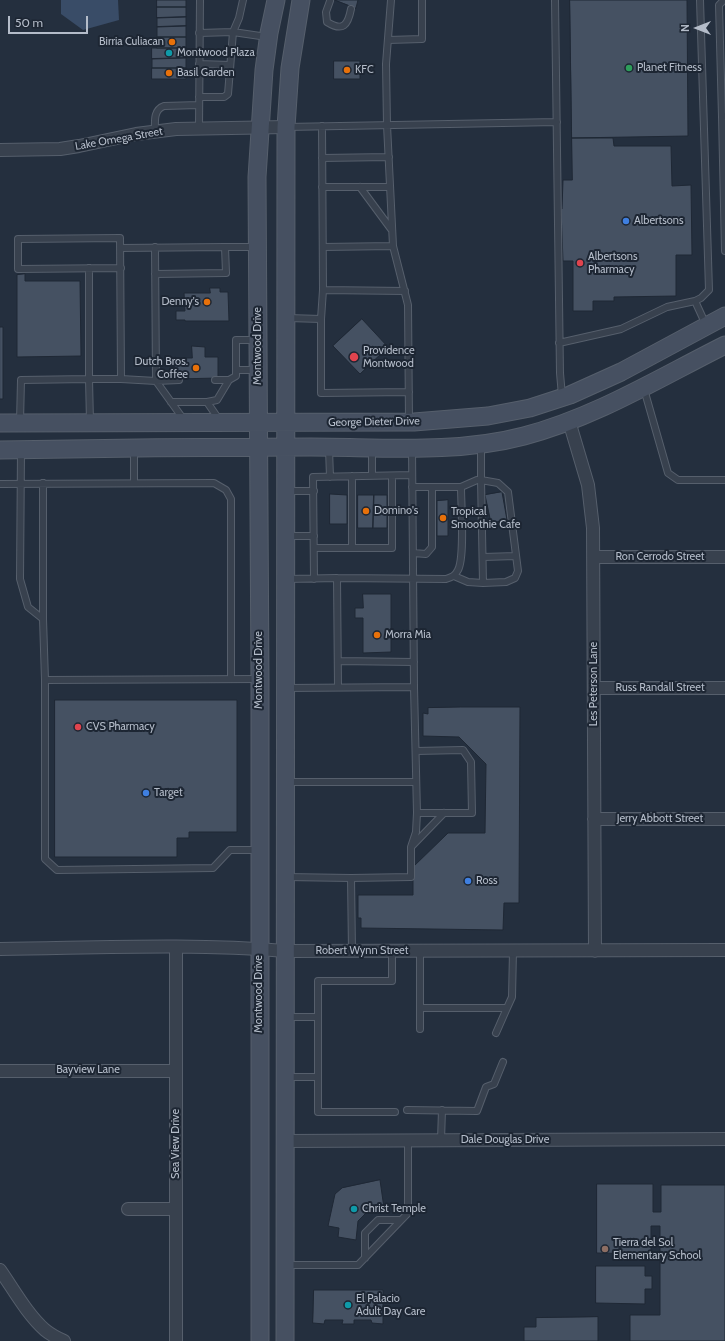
<!DOCTYPE html>
<style>
body{margin:0}
#map{position:relative;width:725px;height:1341px;overflow:hidden;background:#242f3e;font-family:Cabin,sans-serif}
canvas{display:block}
.north{position:absolute;left:677px;top:8px;width:40px;height:40px;-webkit-text-stroke:3px #1d2633;paint-order:stroke;rotate:270deg;font-size:11px;font-weight:700;line-height:16px;text-align:center;color:#b4bcc9}
.north::after{content:'';display:block;margin:auto;width:14px;height:18px;background:#b4bcc9;clip-path:polygon(50% 0,100% 100%,50% 72%,0 100%)}
.scale{position:absolute;left:8px;top:16px;width:80px;height:18px;box-sizing:border-box;border:2px solid #b4bcc9;border-top:0;padding-left:5px;font-size:12px;line-height:14px;white-space:nowrap;color:#b4bcc9;-webkit-text-stroke:3px #1d2633;paint-order:stroke}
</style>
<div id="map">
<canvas width="725" height="1341"></canvas>
<div class="north">N</div>
<div class="scale">50 m</div>
</div>
<script>
const g = document.querySelector('canvas').getContext('2d');
g.lineJoin = 'round';
function fill(path, color) {
  g.fillStyle = color;
  g.fill(path, 'evenodd');
}
function strokePath(path, color, width, dash) {
  g.strokeStyle = color;
  g.lineWidth = width;
  g.lineCap = dash ? 'butt' : 'round';
  g.setLineDash(dash || []);
  g.stroke(path);
}
function write(font, color, halo, rows, align = 'center') {
  g.font = font + ' Cabin,sans-serif';
  g.lineWidth = 4;
  g.setLineDash([]);
  g.textBaseline = 'middle';
  g.strokeStyle = halo;
  g.fillStyle = color;
  for (const [text, x, y, turn = 0] of rows) {
    g.save();
    g.translate(x, y);
    g.rotate((+turn || 0) * Math.PI / 180);
    g.textAlign = isNaN(turn) ? turn : align;
    if (halo) g.strokeText(text, 0, 0);
    g.fillText(text, 0, 0);
    g.restore();
  }
}
fill(new Path2D(`
 M 61,0 L 118,0 L 119,20 L 83,30 L 61,14 Z`), '#394c67');
const building = new Path2D(`
 M 157,0 L 186,0 L 186,7 L 157,7 Z
 M 335,0 L 358,0 L 356,8 Z
 M 570,0 L 687,0 L 688,136 L 572,138 Z
 M 157,7 L 186,7 L 186,17 L 157,18 Z
 M 186,17 L 186,26 L 157,27 L 157,18 Z
 M 186,26 L 186,37 L 157,37 L 157,27 Z
 M 157,37 L 186,37 L 186,48 L 157,48 Z
 M 152,48 L 186,48 L 186,58 L 152,59 Z
 M 186,58 L 186,68 L 152,68 L 152,59 Z
 M 334,61 L 360,61 L 360,79 L 334,79 Z
 M 152,68 L 186,68 L 186,79 L 152,79 Z
 M 572,138 L 613,138 L 614,146 L 671,146 L 672,186 L 691,185 L 692,255 L 676,255 L 676,296 L 614,297 L 614,301 L 593,301 L 593,311 L 573,311 L 573,261 L 563,261 L 561,209 L 562,209 L 563,180 L 572,180 Z
 M 25,274 L 25,281 L 80,281 L 81,356 L 17,357 L 17,275 Z
 M 210,288 L 220,288 L 220,292 L 228,292 L 229,321 L 185,321 L 185,320 L 176,320 L 176,311 L 185,311 L 184,293 L 210,293 Z
 M 362,319 L 388,347 L 360,374 L 333,346 Z
 M 0,327 L 3,327 L 3,399 L 0,399 Z
 M 192,346 L 205,347 L 205,357 L 218,357 L 218,378 L 175,379 L 175,358 L 192,358 Z
 M 502,492 L 507,520 L 491,523 L 485,495 Z
 M 330,494 L 347,495 L 347,524 L 330,524 Z
 M 358,495 L 374,495 L 373,528 L 358,528 Z
 M 374,495 L 387,495 L 387,528 L 373,528 Z
 M 448,500 L 448,536 L 437,536 L 437,501 Z
 M 363,594 L 391,594 L 391,652 L 363,653 L 363,618 L 355,618 L 355,608 L 363,608 Z
 M 55,700 L 237,700 L 237,832 L 189,832 L 189,838 L 177,838 L 177,857 L 55,857 Z
 M 461,707 L 520,707 L 519,903 L 504,903 L 503,930 L 361,928 L 361,918 L 358,918 L 358,895 L 413,895 L 413,867 L 448,833 L 485,833 L 486,764 L 459,737 L 423,736 L 423,713 L 428,714 L 428,708 Z
 M 380,1180 L 384,1208 L 369,1210 L 358,1221 L 356,1240 L 338,1237 L 339,1228 L 328,1226 L 335,1194 L 342,1188 Z
 M 597,1184 L 653,1184 L 653,1212 L 661,1212 L 661,1185 L 725,1185 L 725,1341 L 630,1341 L 630,1315 L 660,1315 L 660,1226 L 651,1226 L 651,1254 L 597,1253 Z
 M 596,1266 L 645,1266 L 645,1276 L 652,1276 L 652,1289 L 645,1289 L 645,1304 L 596,1303 Z
 M 314,1290 L 383,1290 L 383,1324 L 372,1323 L 371,1320 L 354,1320 L 354,1324 L 342,1324 L 343,1320 L 325,1320 L 324,1324 L 313,1323 Z
 M 598,1317 L 598,1341 L 524,1341 L 524,1327 L 536,1327 L 536,1318 Z`);
fill(building, '#455162');
strokePath(building, '#1f2835', 1);
const service = new Path2D(`
 M 391,0 L 386,64 L 387,125 L 393,246 L 408,305 L 409,420
 M 555,0 L 560,373 L 562,396
 M 700,0 L 709,290 L 701,298 L 695,301 L 706,325
 M 724,0 L 719,5 L 722,117 L 725,116
 M 330,1 L 326,12 L 327,22 C 343,32 348,25 351,9
 M 199,33 L 233,32 L 267,37
 M 388,40 L 422,39 L 422,0
 M 199,64 L 230,65
 M 199,97 L 224,97 L 228,94 L 233,32 L 239,18 L 243,0
 M 722,117 L 725,251
 M 322,126 L 323,290
 M 286,127 L 557,122
 M 199,128 L 200,0
 M 155,132 C 155,122 153,110 164,106 L 199,105
 M 322,158 L 389,157
 M 322,187 L 390,187
 M 360,187 L 391,229
 M 225,247 L 256,247
 M 323,247 L 393,246
 M 121,248 L 225,247 L 226,273 L 155,274
 M 89,268 L 89,379 L 121,379 L 120,238 L 18,239 L 18,269 L 121,268
 M 288,318 L 321,319 L 321,393 L 409,392
 M 321,319 L 323,290 L 405,291
 M 559,343 L 621,329 L 667,307 L 695,301
 M 236,370 L 256,370
 M 121,379 L 156,381 L 155,247
 M 215,380 L 229,380
 M 156,381 L 184,420
 M 156,381 L 179,380
 M 644,389 L 668,473 L 678,480 L 725,480
 M 171,402 L 207,402 L 220,421
 M 207,402 L 217,400 L 229,380 L 236,376 L 236,340 L 257,340
 M 20,422 L 21,380 L 89,379 L 90,422
 M 412,448 L 414,687
 M 329,449 L 330,477
 M 134,450 L 134,483
 M 372,450 L 372,476
 M 21,451 L 20,579 L 28,607 L 43,619 L 45,680 L 258,679
 M 352,476 L 352,548
 M 0,484 L 214,483 L 226,490 L 231,499 L 231,679
 M 412,487 L 461,487 L 477,480 L 481,480 L 481,446
 M 287,491 L 314,491
 M 288,536 L 314,536
 M 314,548 L 392,548 L 392,476
 M 413,553 L 426,554 L 432,547 L 432,487
 M 483,557 L 516,556
 M 454,576 L 468,582 L 483,583 L 506,582 L 515,578 L 518,571 L 508,492 L 498,483 L 481,480 L 483,583
 M 337,578 L 446,579 C 452,577 455,576 458,570 C 465,557 461,504 461,487
 M 287,579 L 337,578 L 338,687
 M 314,579 L 313,477 L 412,475
 M 43,619 L 43,483
 M 338,661 L 414,662
 M 45,680 L 45,859 L 57,870 L 213,868 L 230,850 L 258,850
 M 287,688 L 414,687 L 417,813 L 416,832 L 411,847 L 411,877 L 351,878
 M 416,751 L 463,750 L 471,762 L 472,813 L 417,813
 M 286,782 L 416,782
 M 412,846 L 444,813
 M 286,877 L 351,878 L 352,951
 M 392,951 L 392,981 L 318,981 L 318,1112 L 395,1112
 M 420,1008 L 507,1008 L 512,997 L 513,951
 M 286,1017 L 318,1017
 M 420,1029 L 420,951
 M 496,1033 L 507,1008
 M 287,1077 L 318,1077
 M 407,1110 L 477,1111 L 486,1087 L 494,1084 L 503,1062
 M 441,1140 L 442,1110
 M 365,1258 L 365,1233 L 378,1220 L 400,1220
 M 287,1265 L 358,1265 L 408,1213 L 408,1140`);
const minor = new Path2D(`
 M 0,150 L 60,149 L 79,146 L 136,134 L 176,129 L 286,127
 M 569,421 L 588,485 L 593,528 L 595,951
 M 594,557 L 725,557
 M 595,688 L 725,688
 M 594,819 L 725,819
 M 0,949 C 95,948 191,943 285,951 L 725,950
 M 0,1071 L 176,1071
 M 286,1141 L 725,1139
 M 128,1209 L 176,1209
 M 0,1270 C 14,1290 27,1314 45,1330 C 50,1334 57,1338 64,1341
 M 176,1341 L 176,948`);
const secondary = new Path2D(`
 M 0,423 L 414,422 L 488,416 L 530,408 L 570,395 L 621,372 L 725,316
 M 0,450 C 104,448 207,447 311,447 C 381,447 456,454 524,436 C 596,417 659,378 725,345
 M 260,1341 L 260,679 L 257,177 L 264,70 L 269,33 L 276,0
 M 285,1341 L 286,127 L 290,68 L 301,0`);
strokePath(service, '#565f6c', 8);
strokePath(minor, '#565f6c', 14);
strokePath(secondary, '#565f6c', 19);
strokePath(service, '#38414e', 6);
strokePath(minor, '#38414e', 12);
strokePath(secondary, '#465061', 17);
for (const [x, y, r, color] of [
 [172,42,4,"#e8710a"],
 [169,53,4,"#0f9aa8"],
 [629,68,4,"#2e9e5b"],
 [347,70,4,"#e8710a"],
 [169,73,4,"#e8710a"],
 [626,221,4,"#3f7fe0"],
 [580,263,4,"#e0444e"],
 [207,302,4,"#e8710a"],
 [354,357,5,"#e0444e"],
 [196,368,4,"#e8710a"],
 [366,511,4,"#e8710a"],
 [443,518,4,"#e8710a"],
 [377,635,4,"#e8710a"],
 [78,727,4,"#e0444e"],
 [146,793,4,"#3f7fe0"],
 [468,881,4,"#3f7fe0"],
 [354,1209,4,"#0f9aa8"],
 [605,1249,4,"#8d6e63"],
 [348,1305,4,"#0f9aa8"]
]) {
  const dot = new Path2D();
  dot.arc(x, y, r, 0, 2 * Math.PI);
  g.fillStyle = color;
  g.fill(dot);
  strokePath(dot, '#1d2633', 1.5);
}
write('11px', '#b4bcc9', '#1d2633', [
 ["Birria Culiacan",164,42,"right"],
 ["Montwood Plaza",177,53],
 ["Planet Fitness",637,68],
 ["KFC",355,70],
 ["Basil Garden",177,73],
 ["Albertsons",634,221],
 ["Albertsons",588,257],
 ["Pharmacy",588,270],
 ["Denny's",199,302,"right"],
 ["Providence",363,351],
 ["Montwood",363,364],
 ["Dutch Bros.",188,362,"right"],
 ["Coffee",188,375,"right"],
 ["Domino's",374,511],
 ["Tropical",451,512],
 ["Smoothie Cafe",451,525],
 ["Morra Mia",385,635],
 ["CVS Pharmacy",86,727],
 ["Target",154,793],
 ["Ross",476,881],
 ["Christ Temple",362,1209],
 ["Tierra del Sol",613,1243],
 ["Elementary School",613,1256],
 ["El Palacio",356,1299],
 ["Adult Day Care",356,1312]
], 'left');
write('11px', '#b4bcc9', '#1d2633', [
 ["Lake Omega Street",119,139,-10],
 ["Montwood Drive",258,346,-90],
 ["George Dieter Drive",374,422,-1],
 ["Ron Cerrodo Street",660,557],
 ["Montwood Drive",259,670,-90],
 ["Les Peterson Lane",594,684,-90],
 ["Russ Randall Street",660,688],
 ["Jerry Abbott Street",660,819],
 ["Robert Wynn Street",362,951],
 ["Montwood Drive",259,994,-90],
 ["Bayview Lane",88,1070],
 ["Dale Douglas Drive",505,1140],
 ["Sea View Drive",176,1144,-90]
]);
</script>
